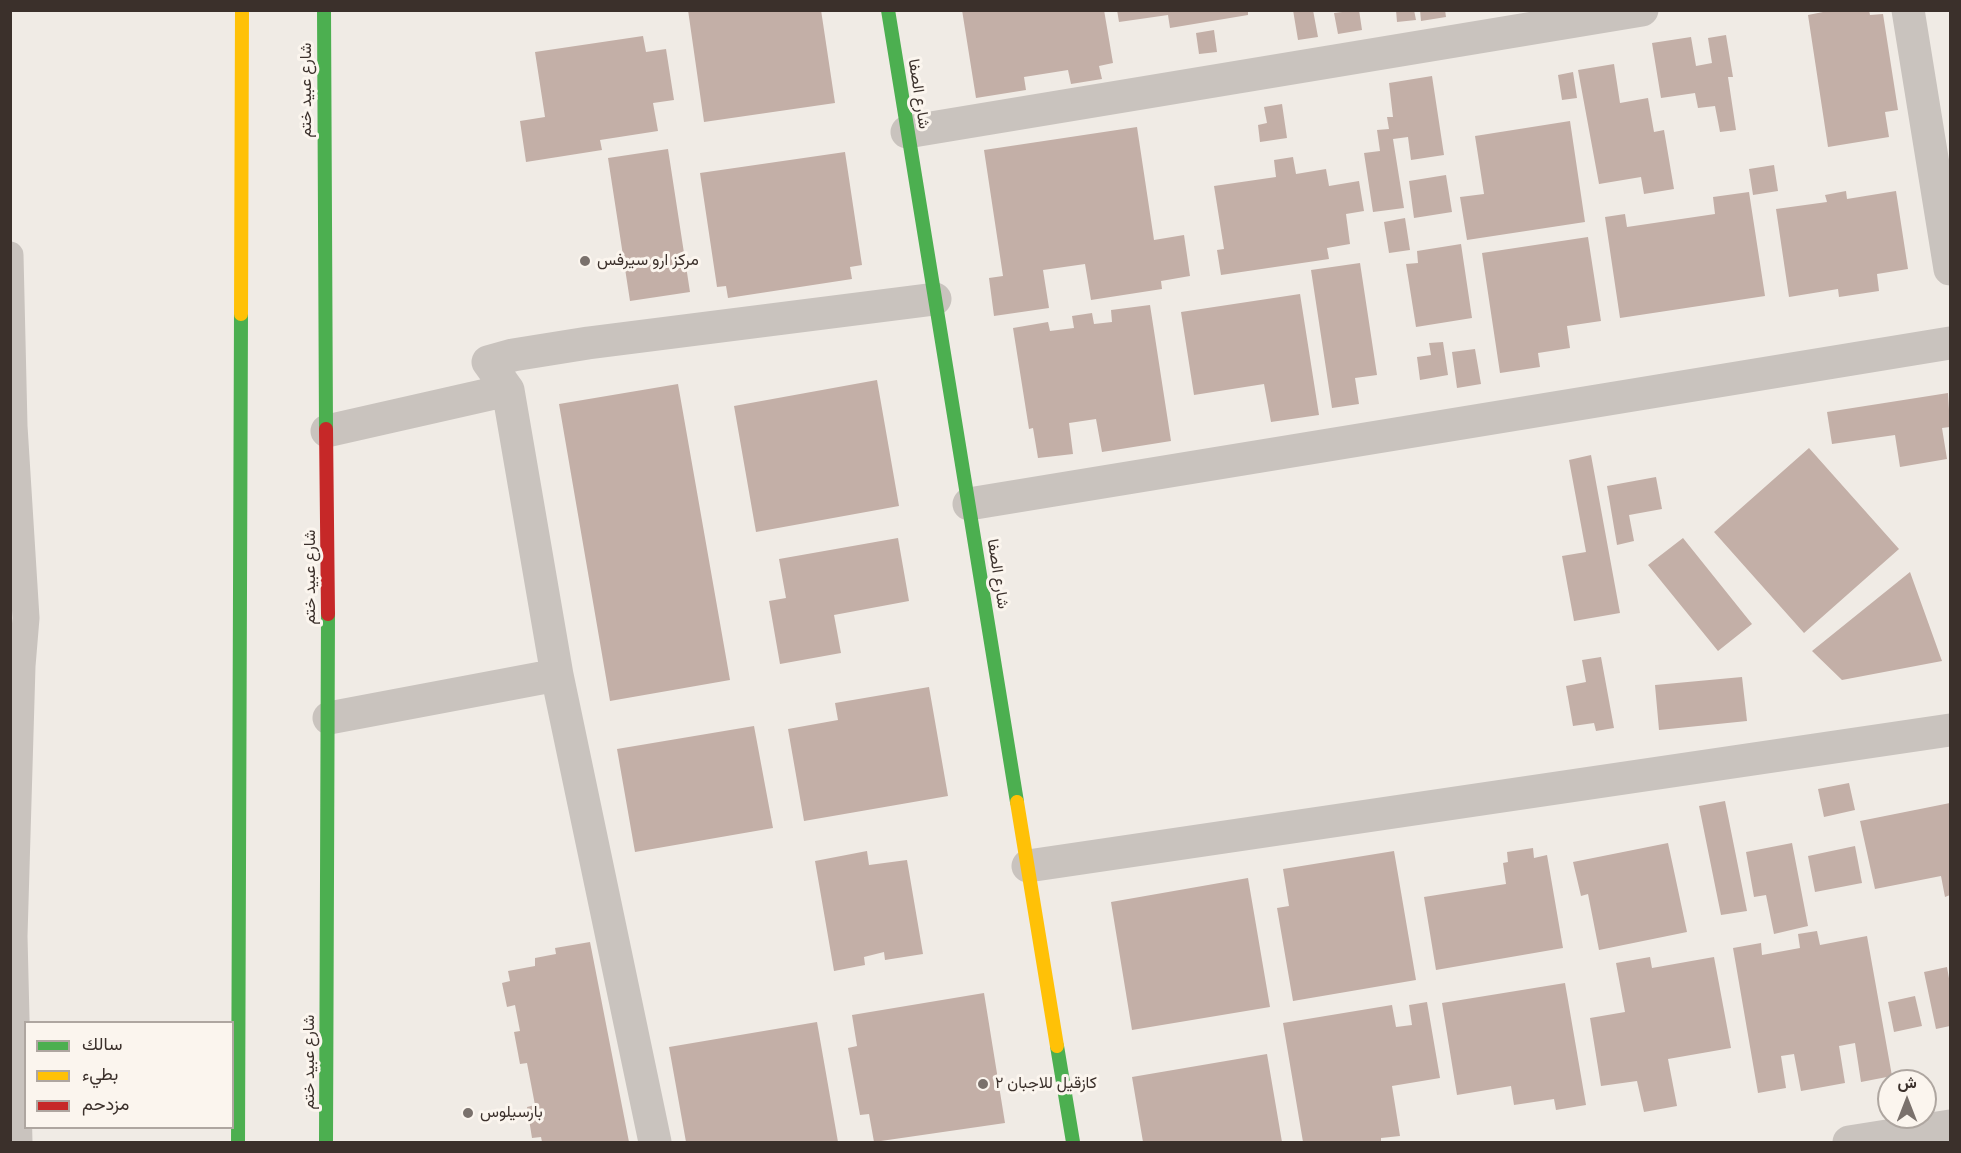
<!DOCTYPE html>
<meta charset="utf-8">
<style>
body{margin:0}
#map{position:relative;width:1961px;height:1153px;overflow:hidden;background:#f0ebe5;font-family:Roboto,Vazirmatn,sans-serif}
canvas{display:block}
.frame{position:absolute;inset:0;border:12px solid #3b302b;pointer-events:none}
.legend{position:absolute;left:24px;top:1021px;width:210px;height:108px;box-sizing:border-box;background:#fbf5ee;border:2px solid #aea6a0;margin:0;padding:8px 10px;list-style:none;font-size:18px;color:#3b302b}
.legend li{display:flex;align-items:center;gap:12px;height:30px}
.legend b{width:30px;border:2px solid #aea6a0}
.north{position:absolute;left:1877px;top:1069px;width:60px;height:60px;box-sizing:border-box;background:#fbf5ee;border:2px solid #aea6a0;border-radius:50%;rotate:0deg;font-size:16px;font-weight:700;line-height:24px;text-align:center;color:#3b302b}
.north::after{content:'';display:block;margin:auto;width:21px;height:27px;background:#7a716c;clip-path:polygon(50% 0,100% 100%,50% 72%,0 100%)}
</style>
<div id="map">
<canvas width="1961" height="1153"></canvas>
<div class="frame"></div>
<ul class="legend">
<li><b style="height:8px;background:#4caf50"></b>سالك</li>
<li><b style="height:8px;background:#ffc107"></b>بطيء</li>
<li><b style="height:8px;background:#c62828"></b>مزدحم</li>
</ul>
<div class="north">ش</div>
</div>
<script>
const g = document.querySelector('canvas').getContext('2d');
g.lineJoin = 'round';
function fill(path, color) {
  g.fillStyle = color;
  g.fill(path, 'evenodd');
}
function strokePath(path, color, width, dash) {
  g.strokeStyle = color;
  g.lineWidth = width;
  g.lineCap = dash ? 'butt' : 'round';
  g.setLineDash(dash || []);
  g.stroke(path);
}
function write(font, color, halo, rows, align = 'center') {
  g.font = font + ' Roboto,Vazirmatn,sans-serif';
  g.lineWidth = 6;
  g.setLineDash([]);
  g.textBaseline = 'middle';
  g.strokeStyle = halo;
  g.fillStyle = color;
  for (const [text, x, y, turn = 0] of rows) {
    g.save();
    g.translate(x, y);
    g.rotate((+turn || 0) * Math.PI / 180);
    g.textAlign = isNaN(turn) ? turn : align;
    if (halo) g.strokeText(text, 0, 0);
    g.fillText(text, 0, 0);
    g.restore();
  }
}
fill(new Path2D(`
 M 688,10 L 821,10 L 835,103 L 704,122 Z
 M 962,10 L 1104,10 L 1113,63 L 1099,66 L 1102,79 L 1071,84 L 1068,70 L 1024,77 L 1026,90 L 976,98 Z
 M 1117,10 L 1248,10 L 1248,15 L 1170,28 L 1168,15 L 1119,22 Z
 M 1293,10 L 1313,10 L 1318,37 L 1298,40 Z
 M 1359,10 L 1362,30 L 1338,34 L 1334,13 Z
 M 1396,10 L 1414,10 L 1416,20 L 1397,22 Z
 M 1420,10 L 1445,10 L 1446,17 L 1421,21 Z
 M 1833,10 L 1869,10 L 1870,15 L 1883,14 L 1898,110 L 1885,112 L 1889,137 L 1828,147 L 1808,15 Z
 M 1214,30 L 1217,52 L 1199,54 L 1196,33 Z
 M 1726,35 L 1733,77 L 1728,77 L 1736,130 L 1720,132 L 1715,106 L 1698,108 L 1695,93 L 1661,98 L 1652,43 L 1691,37 L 1696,66 L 1712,63 L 1708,38 Z
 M 643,36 L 646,52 L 666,49 L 674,100 L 653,103 L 658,131 L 600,140 L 602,150 L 526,162 L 520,121 L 545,117 L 535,52 Z
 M 1614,64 L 1620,103 L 1648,98 L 1654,132 L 1664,130 L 1674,189 L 1644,194 L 1641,177 L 1599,184 L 1578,70 Z
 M 1573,72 L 1577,98 L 1562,100 L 1558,75 Z
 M 1432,76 L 1444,155 L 1411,160 L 1408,137 L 1393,139 L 1404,208 L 1373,212 L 1364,153 L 1380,151 L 1377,130 L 1389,129 L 1387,117 L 1393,117 L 1389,83 Z
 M 1282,104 L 1287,138 L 1260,142 L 1258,125 L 1267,123 L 1264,107 Z
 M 1570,121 L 1585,222 L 1467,240 L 1460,197 L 1484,194 L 1475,136 Z
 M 1137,127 L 1154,240 L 1184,235 L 1190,276 L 1161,281 L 1162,289 L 1091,300 L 1085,264 L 1043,270 L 1049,308 L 994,316 L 989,278 L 1003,276 L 984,150 Z
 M 668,149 L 690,292 L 630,301 L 608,158 Z
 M 845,152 L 862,265 L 850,267 L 852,279 L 728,298 L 726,286 L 717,287 L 700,173 Z
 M 1293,157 L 1296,174 L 1326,169 L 1329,186 L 1359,181 L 1364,211 L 1346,214 L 1350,244 L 1327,248 L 1329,259 L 1221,275 L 1217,250 L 1224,249 L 1214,186 L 1276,177 L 1274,160 Z
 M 1774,165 L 1778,191 L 1753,195 L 1749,169 Z
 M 1446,175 L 1452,212 L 1414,218 L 1409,181 Z
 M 1846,191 L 1847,199 L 1896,191 L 1908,269 L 1877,274 L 1879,291 L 1839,297 L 1838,289 L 1789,297 L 1776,209 L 1827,202 L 1825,195 Z
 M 1749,192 L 1765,296 L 1620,318 L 1605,217 L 1625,214 L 1627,227 L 1715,214 L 1713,197 Z
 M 1405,218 L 1410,250 L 1389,253 L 1384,222 Z
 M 1588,237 L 1601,321 L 1567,326 L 1570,348 L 1538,353 L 1540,367 L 1500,373 L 1482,253 Z
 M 1461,244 L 1472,318 L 1416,327 L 1406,264 L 1418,263 L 1417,251 Z
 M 1360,263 L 1377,375 L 1355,378 L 1359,404 L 1332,408 L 1311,270 Z
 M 1300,294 L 1319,415 L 1271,422 L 1264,384 L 1194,395 L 1181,312 Z
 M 1150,305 L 1171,441 L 1102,452 L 1096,419 L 1069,423 L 1073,454 L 1038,458 L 1033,428 L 1029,429 L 1013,328 L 1048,322 L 1050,331 L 1074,328 L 1072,316 L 1092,313 L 1094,324 L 1112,322 L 1111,310 Z
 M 1443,342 L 1448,375 L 1420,380 L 1417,357 L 1431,355 L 1429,343 Z
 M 1475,349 L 1481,384 L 1457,388 L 1452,352 Z
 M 877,380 L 899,506 L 756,532 L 734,406 Z
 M 678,384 L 730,680 L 610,701 L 559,404 Z
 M 1948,393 L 1950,427 L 1942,428 L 1947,459 L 1900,467 L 1895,435 L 1832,444 L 1827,412 Z
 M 1809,448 L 1899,549 L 1804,633 L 1714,532 Z
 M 1591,455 L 1620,613 L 1574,621 L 1562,556 L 1586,552 L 1569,460 Z
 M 1656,477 L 1662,509 L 1629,515 L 1634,541 L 1617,545 L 1607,486 Z
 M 898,538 L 909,601 L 834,615 L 841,653 L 780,664 L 769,601 L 786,598 L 779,559 Z
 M 1683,538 L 1752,624 L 1718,651 L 1648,565 Z
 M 1910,572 L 1942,661 L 1842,680 L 1812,651 Z
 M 1601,657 L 1614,728 L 1596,731 L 1594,723 L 1573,726 L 1566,686 L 1586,682 L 1582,660 Z
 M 1742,677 L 1747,721 L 1659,730 L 1655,685 Z
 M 929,687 L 948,796 L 804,821 L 788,729 L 838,720 L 835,703 Z
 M 754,726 L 773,828 L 635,852 L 617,749 Z
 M 1849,783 L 1855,810 L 1824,817 L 1818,789 Z
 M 1725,801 L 1747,911 L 1721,915 L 1699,806 Z
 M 1950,803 L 1950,895 L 1945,897 L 1941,876 L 1875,889 L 1860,821 Z
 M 1668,843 L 1687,932 L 1599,950 L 1588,894 L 1581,896 L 1573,862 Z
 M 1792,843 L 1808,926 L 1774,934 L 1766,895 L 1754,897 L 1746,852 Z
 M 1855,846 L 1862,883 L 1815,892 L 1808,856 Z
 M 1533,848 L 1534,858 L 1547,855 L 1563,948 L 1436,970 L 1424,897 L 1506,884 L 1503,863 L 1508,862 L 1507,852 Z
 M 867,851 L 869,865 L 907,860 L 923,954 L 885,960 L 884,952 L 864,957 L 865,965 L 834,971 L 815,861 Z
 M 1394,851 L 1416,980 L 1293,1001 L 1277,908 L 1289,906 L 1283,869 Z
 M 1248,878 L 1270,1007 L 1132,1030 L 1111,902 Z
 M 1817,931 L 1820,945 L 1867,936 L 1892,1076 L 1861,1082 L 1855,1043 L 1839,1046 L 1845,1083 L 1801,1091 L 1794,1054 L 1781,1056 L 1786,1088 L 1758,1093 L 1733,948 L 1761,943 L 1762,955 L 1800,948 L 1798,934 Z
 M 590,942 L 629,1142 L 542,1142 L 541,1137 L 532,1138 L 527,1107 L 535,1105 L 527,1063 L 520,1064 L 514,1032 L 520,1031 L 515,1005 L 507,1007 L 502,983 L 510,981 L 508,971 L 535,966 L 535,958 L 556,954 L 555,948 Z
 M 1650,957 L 1652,968 L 1714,957 L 1731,1048 L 1668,1059 L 1677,1106 L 1644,1112 L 1637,1081 L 1601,1086 L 1590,1018 L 1625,1012 L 1616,963 Z
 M 1947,967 L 1950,984 L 1950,1026 L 1936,1029 L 1924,972 Z
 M 1565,983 L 1586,1105 L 1556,1110 L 1554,1099 L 1514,1105 L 1511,1086 L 1457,1095 L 1442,1003 Z
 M 984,993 L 1005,1123 L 874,1142 L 869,1114 L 860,1115 L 848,1048 L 857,1046 L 852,1015 Z
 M 1915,996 L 1922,1026 L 1894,1032 L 1888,1002 Z
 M 1427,1002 L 1440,1078 L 1392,1086 L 1400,1136 L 1381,1138 L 1381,1142 L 1303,1142 L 1283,1023 L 1392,1005 L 1396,1027 L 1412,1025 L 1409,1005 Z
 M 817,1022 L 838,1142 L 686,1142 L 669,1047 Z
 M 1267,1054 L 1282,1142 L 1143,1142 L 1132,1077 Z`), '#c3afa7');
strokePath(new Path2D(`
 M 10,255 L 14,426 L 26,618 L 22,666 L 14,936 L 19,1142`), '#c9c3be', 27);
strokePath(new Path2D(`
 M 1908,10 L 1950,269
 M 907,132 L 1642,10
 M 508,390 L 557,675
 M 327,431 L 508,390 L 488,362 L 513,355 L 588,343 L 935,299
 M 969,504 L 1950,343
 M 329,718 L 557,675 L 655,1142
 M 1028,866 L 1950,730
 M 1849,1142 L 1950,1126`), '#c9c3be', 33);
strokePath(new Path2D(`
 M 324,10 L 326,429
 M 888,10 L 1017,802
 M 1057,1046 L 1073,1142
 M 238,1142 L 241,314
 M 326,1142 L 328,614`), '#4caf50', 14);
strokePath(new Path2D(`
 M 241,314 L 242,10
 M 1017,802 L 1057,1046`), '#ffc107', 14);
strokePath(new Path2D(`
 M 326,429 L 328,614`), '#c62828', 14);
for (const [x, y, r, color] of [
 [585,261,6,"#7a716c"],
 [983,1084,6,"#7a716c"],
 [468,1113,6,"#7a716c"]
]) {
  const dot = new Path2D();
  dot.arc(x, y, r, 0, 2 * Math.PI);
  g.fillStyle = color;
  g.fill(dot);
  strokePath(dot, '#fbf5ee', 2);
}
write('16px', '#3b302b', '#fbf5ee', [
 ["شارع عبيد ختم",307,90,-90],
 ["شارع الصفا",918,94,81],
 ["شارع الصفا",997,574,81],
 ["شارع عبيد ختم",311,577,-90],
 ["شارع عبيد ختم",310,1062,-90]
]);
write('16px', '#3b302b', '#fbf5ee', [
 ["مركز ارو سيرفس",597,261],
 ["كازقيل للاجبان ٢",995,1084],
 ["بارسيلوس",480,1113]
], 'left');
</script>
